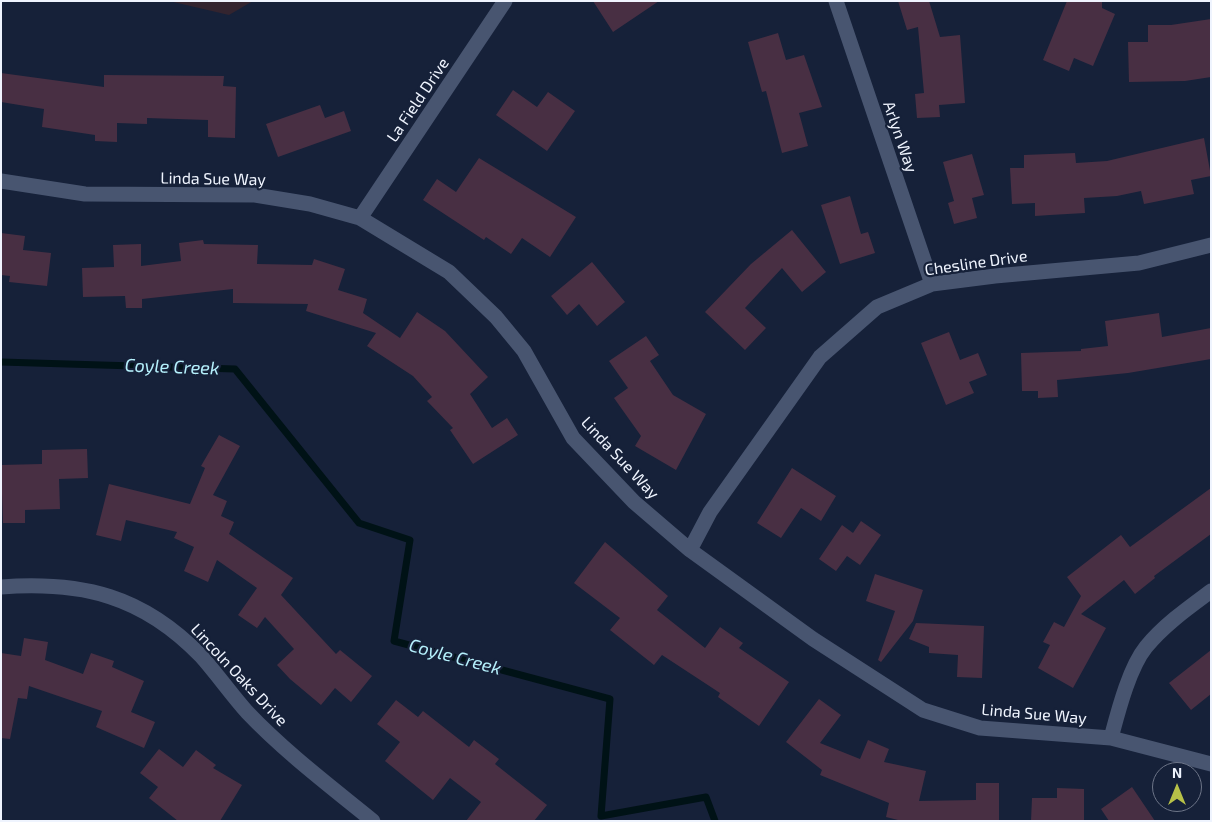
<!DOCTYPE html>
<style>
body{margin:0}
#map{position:relative;width:1212px;height:822px;overflow:hidden;background:#162139;font-family:"Exo 2",sans-serif}
canvas{display:block}
.frame{position:absolute;inset:0;border:2px solid #eff4fe;pointer-events:none}
.north{position:absolute;left:1152px;top:762px;width:50px;height:50px;box-sizing:border-box;background:#162139;border:1px solid #6d7588;border-radius:50%;rotate:0deg;font-size:14px;font-weight:700;line-height:20px;text-align:center;color:#eff4fe}
.north::after{content:'';display:block;margin:auto;width:18px;height:22px;background:#b7c148;clip-path:polygon(50% 0,100% 100%,50% 72%,0 100%)}
</style>
<div id="map">
<canvas width="1212" height="822"></canvas>
<div class="frame"></div>
<div class="north">N</div>
</div>
<script>
const g = document.querySelector('canvas').getContext('2d');
g.lineJoin = 'round';
function fill(path, color) {
  g.fillStyle = color;
  g.fill(path, 'evenodd');
}
function strokePath(path, color, width, dash) {
  g.strokeStyle = color;
  g.lineWidth = width;
  g.lineCap = dash ? 'butt' : 'round';
  g.setLineDash(dash || []);
  g.stroke(path);
}
function write(font, color, halo, rows, align = 'center') {
  g.font = font + ' "Exo 2",sans-serif';
  g.lineWidth = 4.5;
  g.setLineDash([]);
  g.textBaseline = 'middle';
  g.strokeStyle = halo;
  g.fillStyle = color;
  for (const [text, x, y, turn = 0] of rows) {
    g.save();
    g.translate(x, y);
    g.rotate((+turn || 0) * Math.PI / 180);
    g.textAlign = isNaN(turn) ? turn : align;
    if (halo) g.strokeText(text, 0, 0);
    g.fillText(text, 0, 0);
    g.restore();
  }
}
fill(new Path2D(`
 M 169,1 L 253,1 L 229,15 Z`), '#33242f');
strokePath(new Path2D(`
 M 1,362 L 235,369 L 359,523 L 410,540 L 394,641 L 610,699 L 601,816 L 706,797 L 715,821`), '#001216', 7);
fill(new Path2D(`
 M 593,1 L 659,1 L 613,32 Z
 M 898,1 L 929,1 L 940,37 L 960,35 L 965,103 L 939,105 L 940,117 L 917,118 L 915,94 L 924,93 L 918,27 L 907,30 Z
 M 1067,1 L 1102,1 L 1102,8 L 1115,14 L 1093,66 L 1074,58 L 1069,71 L 1043,60 Z
 M 1211,19 L 1211,77 L 1185,81 L 1129,82 L 1128,42 L 1148,42 L 1148,25 L 1171,25 Z
 M 778,33 L 786,60 L 804,55 L 822,107 L 799,113 L 808,146 L 782,153 L 766,91 L 762,92 L 748,42 Z
 M 1,73 L 104,87 L 104,75 L 224,76 L 223,86 L 236,87 L 235,138 L 208,137 L 208,120 L 147,118 L 147,124 L 117,123 L 117,142 L 95,141 L 95,135 L 42,127 L 44,109 L 1,102 Z
 M 513,90 L 537,107 L 548,92 L 575,111 L 547,151 L 496,115 Z
 M 320,105 L 325,118 L 344,111 L 351,131 L 278,157 L 266,124 Z
 M 1204,138 L 1211,176 L 1191,180 L 1194,194 L 1144,204 L 1141,191 L 1117,196 L 1084,198 L 1085,213 L 1050,215 L 1035,216 L 1035,203 L 1012,204 L 1010,168 L 1024,168 L 1024,155 L 1075,153 L 1076,163 L 1107,161 Z
 M 972,154 L 984,195 L 972,198 L 977,218 L 954,224 L 948,203 L 954,201 L 943,162 Z
 M 479,158 L 576,217 L 550,257 L 522,238 L 511,254 L 486,237 L 484,240 L 423,200 L 437,179 L 456,192 Z
 M 850,196 L 861,234 L 868,232 L 875,253 L 840,264 L 821,205 Z
 M 792,230 L 826,272 L 802,292 L 782,268 L 745,308 L 766,328 L 745,350 L 705,312 L 751,264 Z
 M 1,233 L 25,236 L 23,250 L 51,253 L 47,286 L 9,282 L 10,276 L 1,275 Z
 M 203,240 L 204,244 L 258,245 L 257,264 L 312,265 L 314,259 L 345,269 L 338,290 L 367,299 L 363,313 L 400,338 L 417,312 L 445,331 L 488,377 L 470,394 L 492,428 L 507,418 L 518,435 L 473,464 L 450,430 L 453,428 L 427,401 L 432,397 L 413,376 L 367,346 L 376,333 L 306,311 L 308,304 L 233,303 L 233,289 L 142,299 L 142,308 L 126,308 L 125,296 L 83,297 L 82,268 L 114,267 L 113,245 L 141,244 L 141,266 L 181,261 L 179,243 Z
 M 592,262 L 625,302 L 597,326 L 579,304 L 567,315 L 551,296 Z
 M 1159,313 L 1162,337 L 1211,328 L 1211,359 L 1128,373 L 1057,380 L 1058,397 L 1038,398 L 1038,391 L 1022,391 L 1021,353 L 1081,351 L 1081,349 L 1108,346 L 1105,321 Z
 M 949,332 L 960,360 L 978,353 L 987,375 L 969,382 L 974,393 L 946,405 L 921,343 Z
 M 646,336 L 659,355 L 650,361 L 673,395 L 706,414 L 676,470 L 635,446 L 641,436 L 614,398 L 628,388 L 609,361 Z
 M 219,435 L 240,446 L 213,495 L 227,501 L 221,516 L 234,522 L 229,534 L 293,578 L 281,595 L 336,654 L 340,650 L 372,676 L 351,702 L 335,688 L 321,705 L 290,679 L 277,665 L 294,649 L 265,617 L 257,628 L 238,615 L 257,588 L 217,560 L 208,582 L 184,571 L 194,547 L 174,538 L 177,532 L 126,520 L 121,541 L 96,535 L 109,484 L 190,504 L 205,468 L 201,466 Z
 M 87,449 L 88,478 L 59,479 L 60,509 L 25,510 L 25,523 L 3,523 L 1,465 L 42,464 L 42,450 Z
 M 792,468 L 836,496 L 821,521 L 801,508 L 781,538 L 757,523 Z
 M 1211,488 L 1211,534 L 1154,576 L 1155,578 L 1135,594 L 1124,580 L 1081,614 L 1106,628 L 1073,688 L 1038,668 L 1050,645 L 1043,642 L 1054,622 L 1064,627 L 1081,596 L 1067,577 L 1121,535 L 1130,547 Z
 M 861,521 L 881,535 L 860,565 L 847,556 L 836,571 L 819,559 L 842,525 L 853,533 Z
 M 605,542 L 668,596 L 657,610 L 705,648 L 720,627 L 743,643 L 739,648 L 789,682 L 759,726 L 718,697 L 720,693 L 662,655 L 654,665 L 610,630 L 620,618 L 574,583 Z
 M 875,574 L 923,590 L 913,621 L 881,662 L 878,660 L 895,611 L 866,601 Z
 M 916,623 L 984,626 L 982,678 L 957,677 L 958,655 L 929,653 L 929,647 L 909,639 Z
 M 24,638 L 48,642 L 45,660 L 83,674 L 91,653 L 114,661 L 112,667 L 144,681 L 131,712 L 155,722 L 144,748 L 96,727 L 102,711 L 29,686 L 27,699 L 18,698 L 10,739 L 1,738 L 1,653 L 21,656 Z
 M 1211,650 L 1211,694 L 1191,710 L 1169,683 Z
 M 819,699 L 841,715 L 820,743 L 860,759 L 868,740 L 889,749 L 884,762 L 926,771 L 919,801 L 976,800 L 976,783 L 999,783 L 999,821 L 902,821 L 886,817 L 889,803 L 820,775 L 822,770 L 786,742 Z
 M 396,700 L 418,717 L 423,711 L 469,747 L 474,740 L 499,759 L 495,764 L 547,805 L 534,821 L 466,821 L 481,802 L 450,778 L 433,800 L 385,761 L 400,742 L 377,724 Z
 M 159,749 L 183,767 L 196,750 L 216,765 L 213,768 L 242,785 L 220,821 L 178,821 L 149,798 L 158,787 L 140,773 Z
 M 1132,787 L 1155,821 L 1109,821 L 1101,809 Z
 M 1057,788 L 1084,789 L 1084,821 L 1031,821 L 1032,798 L 1057,798 Z`), '#482f43');
strokePath(new Path2D(`
 M 836,1 L 932,284
 M 1,181 L 85,194 L 255,195 L 310,204 L 360,218 L 449,272 L 496,317 L 524,351 L 573,438 L 634,502 L 690,550 L 813,639 L 923,710 L 980,728 L 1111,738 L 1211,764
 M 360,218 L 505,1
 M 690,550 L 710,512 L 820,357 L 877,307 L 932,284 L 995,276 L 1139,263 L 1211,245
 M 1,587 C 83,581 143,596 201,656 C 217,674 231,694 247,712 C 285,752 330,786 373,821
 M 1111,738 C 1118,712 1129,668 1146,647 C 1164,625 1188,608 1211,591`), '#485570', 15);
write('16px', '#eff4fe', '#162139', [
 ["La Field Drive",418,100,-56],
 ["Arlyn Way",900,137,71],
 ["Linda Sue Way",213,179,1],
 ["Chesline Drive",976,263,-8],
 ["Linda Sue Way",620,458,47],
 ["Lincoln Oaks Drive",239,675,47],
 ["Linda Sue Way",1034,714,5]
]);
write('italic 18px', '#b5f0fc', '#162139', [
 ["Coyle Creek",172,367,2],
 ["Coyle Creek",455,657,15]
]);
</script>
